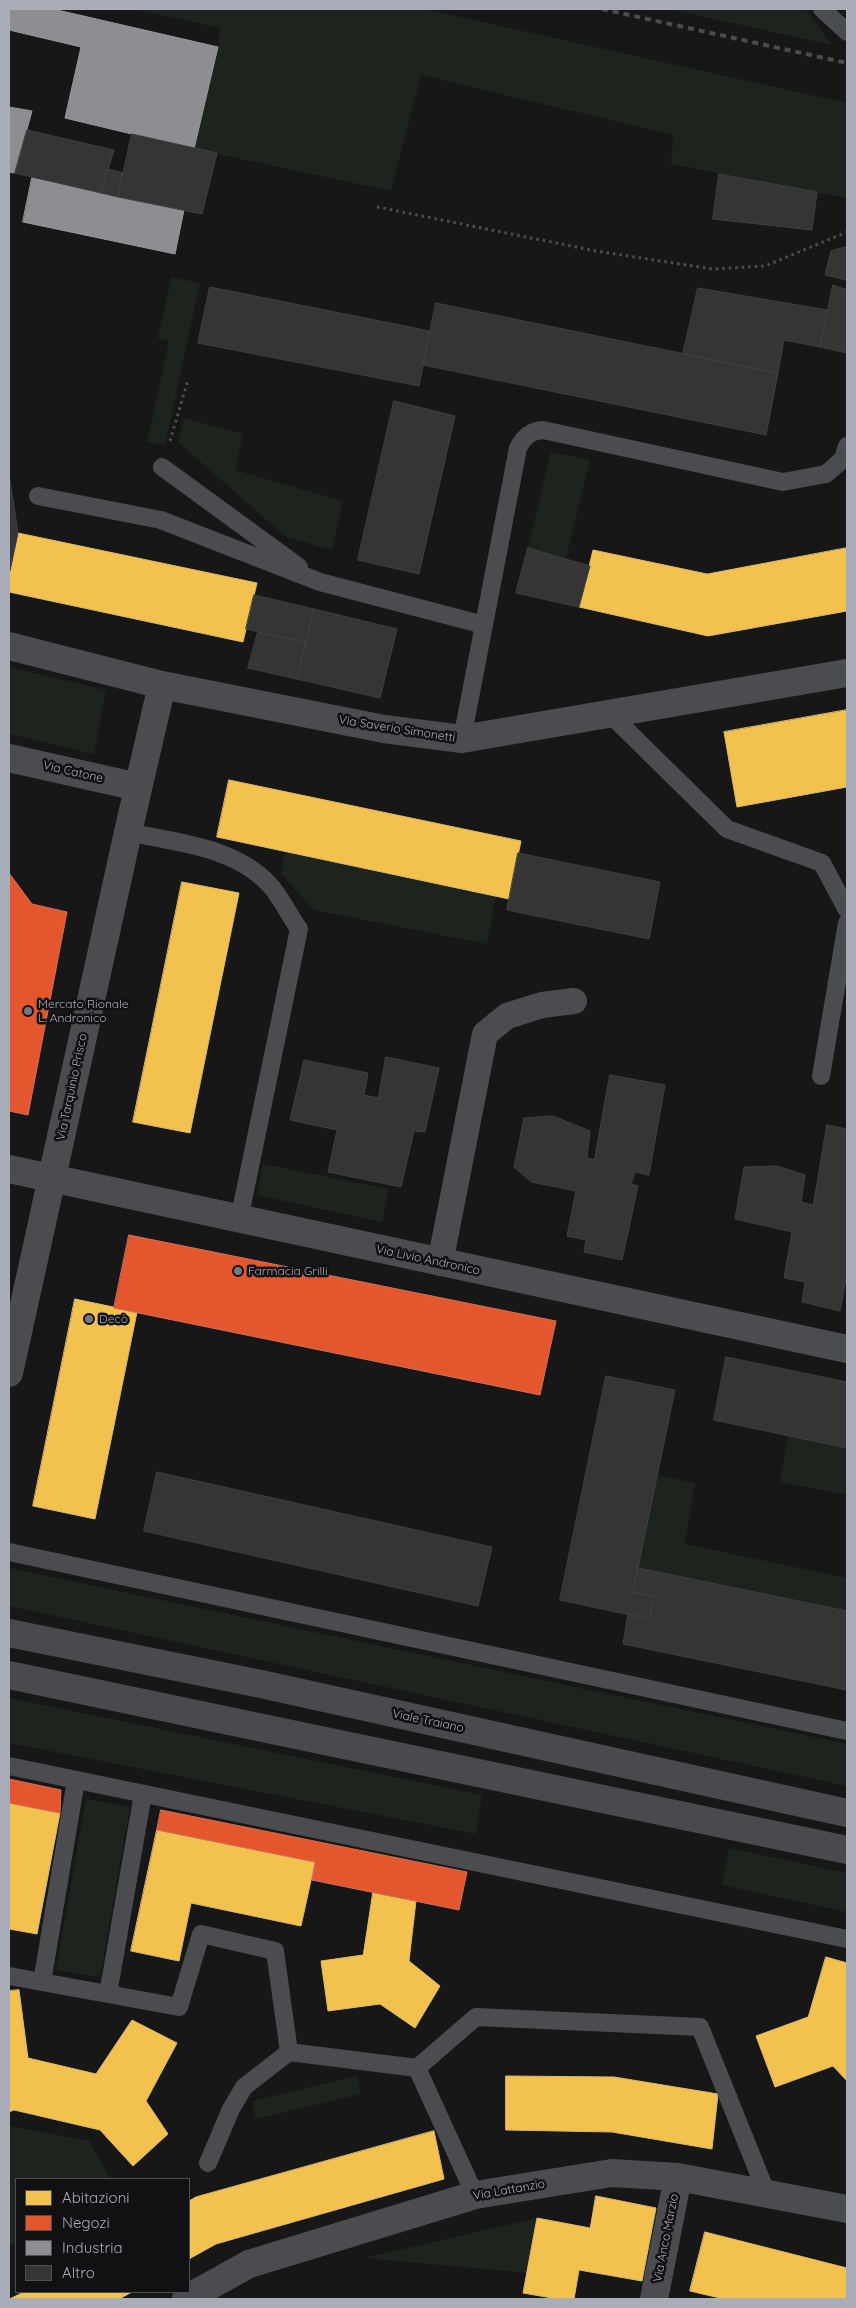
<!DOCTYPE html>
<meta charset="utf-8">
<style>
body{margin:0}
#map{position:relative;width:856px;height:2308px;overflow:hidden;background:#171717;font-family:Quicksand,sans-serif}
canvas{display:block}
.frame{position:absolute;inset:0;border:10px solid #a8adb8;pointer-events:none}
.legend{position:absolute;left:15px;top:2178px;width:175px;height:115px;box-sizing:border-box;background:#111113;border:1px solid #4d4f55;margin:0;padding:6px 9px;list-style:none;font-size:15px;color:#a8adb8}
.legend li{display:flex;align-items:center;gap:10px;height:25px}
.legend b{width:25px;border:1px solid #4d4f55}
</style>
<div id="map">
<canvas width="856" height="2308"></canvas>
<div class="frame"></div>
<ul class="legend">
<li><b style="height:14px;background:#f2c14e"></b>Abitazioni</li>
<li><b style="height:14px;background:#e4572e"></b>Negozi</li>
<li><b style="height:14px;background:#8d8d92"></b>Industria</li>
<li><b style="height:14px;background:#353536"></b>Altro</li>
</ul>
</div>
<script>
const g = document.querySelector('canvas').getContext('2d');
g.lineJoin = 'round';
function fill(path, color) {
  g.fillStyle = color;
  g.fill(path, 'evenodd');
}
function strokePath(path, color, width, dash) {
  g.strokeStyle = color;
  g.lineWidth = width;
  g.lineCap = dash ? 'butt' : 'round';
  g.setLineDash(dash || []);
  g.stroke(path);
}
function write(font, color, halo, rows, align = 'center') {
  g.font = font + ' Quicksand,sans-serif';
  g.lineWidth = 5;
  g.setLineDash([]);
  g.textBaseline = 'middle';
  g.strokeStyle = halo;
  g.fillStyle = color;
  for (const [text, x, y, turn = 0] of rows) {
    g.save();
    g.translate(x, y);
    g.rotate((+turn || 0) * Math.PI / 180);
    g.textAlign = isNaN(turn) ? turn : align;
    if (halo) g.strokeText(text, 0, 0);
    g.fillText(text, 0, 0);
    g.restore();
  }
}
fill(new Path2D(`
 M 136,9 L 424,9 L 847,103 L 847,198 L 671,164 L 673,135 L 421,75 L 391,191 L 194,149 L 218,47 L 220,28 Z
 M 669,9 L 805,9 L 832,45 Z
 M 171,277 L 200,283 L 165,445 L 147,442 L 169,341 L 158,338 Z
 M 184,418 L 243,434 L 235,470 L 343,501 L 332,550 L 286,537 L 178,442 Z
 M 551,452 L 590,460 L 566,558 L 528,548 Z
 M 9,667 L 106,690 L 94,754 L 9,734 Z
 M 285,851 L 496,896 L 487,944 L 314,910 L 281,874 Z
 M 263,1164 L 389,1189 L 382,1222 L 257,1195 Z
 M 788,1435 L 847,1448 L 847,1495 L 780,1482 Z
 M 657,1475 L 695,1483 L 685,1544 L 847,1578 L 847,1611 L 638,1568 Z
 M 9,1568 L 847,1744 L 847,1786 L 9,1606 Z
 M 9,1698 L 482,1795 L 476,1834 L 9,1743 Z
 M 86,1799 L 130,1807 L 100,1977 L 56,1970 Z
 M 729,1848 L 847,1873 L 847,1912 L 722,1885 Z
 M 357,2076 L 361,2094 L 256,2119 L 252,2101 Z
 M 9,2126 L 89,2141 L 111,2179 L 16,2179 L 16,2243 L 9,2247 Z
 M 537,2218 L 527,2273 L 364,2258 Z`), '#1d241e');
const homes = new Path2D(`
 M 18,533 L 257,583 L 243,642 L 9,592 L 9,575 Z
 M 847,548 L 847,611 L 708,636 L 579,607 L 593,550 L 707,574 Z
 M 847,710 L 847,787 L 737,807 L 724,732 Z
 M 229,780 L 521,841 L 509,899 L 217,837 Z
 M 182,882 L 239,893 L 190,1133 L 133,1122 Z
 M 75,1299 L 137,1312 L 95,1519 L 33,1506 Z
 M 9,1803 L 60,1813 L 37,1934 L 9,1929 Z
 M 157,1830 L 315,1862 L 301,1926 L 191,1903 L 179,1961 L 131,1951 Z
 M 373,1893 L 416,1901 L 409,1961 L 440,1986 L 415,2028 L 380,2004 L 328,2011 L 321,1961 L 363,1955 Z
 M 826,1957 L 847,1963 L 847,2081 L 833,2066 L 775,2087 L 756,2036 L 808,2017 Z
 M 19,1990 L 28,2058 L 96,2074 L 132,2020 L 177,2043 L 146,2101 L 168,2134 L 133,2166 L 100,2130 L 14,2110 L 9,2112 L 9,1991 Z
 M 506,2076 L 614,2077 L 718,2094 L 712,2149 L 612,2132 L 506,2130 Z
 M 434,2131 L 444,2179 L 216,2244 L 189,2259 L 189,2201 L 196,2197 Z
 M 596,2196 L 656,2208 L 642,2281 L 579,2270 L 574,2299 L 558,2299 L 523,2293 L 537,2218 L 590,2228 Z
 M 705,2232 L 847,2268 L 847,2299 L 724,2299 L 690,2291 Z
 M 24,2292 L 132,2292 L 119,2299 L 10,2299 Z`);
fill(homes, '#f2c14e');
strokePath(homes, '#dcbb6e', 1);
const shops = new Path2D(`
 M 9,873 L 32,904 L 67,912 L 28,1115 L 9,1111 Z
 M 129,1235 L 556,1321 L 540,1395 L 114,1308 Z
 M 9,1779 L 61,1790 L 60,1813 L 9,1803 Z
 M 161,1810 L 467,1872 L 459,1910 L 312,1880 L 315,1862 L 157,1830 Z`);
fill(shops, '#e4572e');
strokePath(shops, '#d27157', 1);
const industry = new Path2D(`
 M 9,9 L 53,9 L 218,47 L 194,149 L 65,118 L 81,47 L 9,30 Z
 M 9,107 L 32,111 L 15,173 L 9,172 Z
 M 32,178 L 184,210 L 175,254 L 23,222 Z`);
fill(industry, '#8d8d92');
strokePath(industry, '#95979d', 1);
const building = new Path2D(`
 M 27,130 L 114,150 L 101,193 L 15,173 Z
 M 132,134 L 217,153 L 202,214 L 118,197 Z
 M 108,169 L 123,173 L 118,197 L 101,193 Z
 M 719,174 L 817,192 L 812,230 L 713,219 Z
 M 847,247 L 847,280 L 825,275 L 831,251 Z
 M 833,285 L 847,290 L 847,353 L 820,347 Z
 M 210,287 L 430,331 L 419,386 L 198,343 Z
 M 698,288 L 827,310 L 820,347 L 784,340 L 778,373 L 683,354 Z
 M 436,303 L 778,373 L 766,435 L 423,365 Z
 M 394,401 L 455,416 L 419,574 L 358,560 Z
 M 9,473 L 18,533 L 10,571 L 9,571 Z
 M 528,548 L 590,566 L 579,607 L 516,593 Z
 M 254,595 L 314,609 L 306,643 L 246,629 Z
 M 314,609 L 397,629 L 380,698 L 297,679 Z
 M 258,632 L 306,643 L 297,679 L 248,668 Z
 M 518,853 L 660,882 L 649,939 L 507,910 Z
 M 386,1057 L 439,1068 L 425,1132 L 414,1131 L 401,1187 L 328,1172 L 337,1130 L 290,1120 L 304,1060 L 368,1073 L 364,1095 L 378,1098 Z
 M 610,1075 L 665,1085 L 649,1175 L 635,1172 L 631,1184 L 638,1186 L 622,1260 L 584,1252 L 586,1240 L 567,1236 L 576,1191 L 531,1182 L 514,1167 L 524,1118 L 553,1116 L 590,1131 L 587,1158 L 594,1160 Z
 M 827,1125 L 847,1129 L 847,1274 L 840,1311 L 802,1302 L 805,1282 L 784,1278 L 792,1232 L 735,1219 L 744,1167 L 777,1166 L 805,1175 L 801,1202 L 813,1205 Z
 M 726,1357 L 847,1382 L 847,1448 L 714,1420 Z
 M 606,1376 L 675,1390 L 633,1592 L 654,1596 L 649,1619 L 560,1600 Z
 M 157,1472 L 492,1547 L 478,1606 L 144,1531 Z
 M 638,1568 L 847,1611 L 847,1690 L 623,1644 L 628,1614 L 649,1619 L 654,1596 L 633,1592 Z`);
fill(building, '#353536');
strokePath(building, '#3f4043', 1);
strokePath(new Path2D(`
 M 377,207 L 596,251 L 712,269 L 765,266 L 847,232
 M 170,441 L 188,380`), '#4d4e52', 3, [2.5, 4]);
strokePath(new Path2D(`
 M 822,9 L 847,32
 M 162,467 L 299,567
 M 38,496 L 161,520 L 320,582 L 484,625
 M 610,714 L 727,829 L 822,863 L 847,910
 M 462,739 L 518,448 C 524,437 530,431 543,430 L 783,482 L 826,474 L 843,459 L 847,446
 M 128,832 C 176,843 233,846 269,884 C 281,897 289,915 299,929 L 239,1220
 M 821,1076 L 847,923
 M 9,1552 L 847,1731
 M 9,1766 L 847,1939
 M 9,1976 L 179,2007 L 201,1934 L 275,1951 L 289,2052 L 417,2068 L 476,2017 L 700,2027 L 767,2194
 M 42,1982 L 76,1780
 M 108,1994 L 143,1794
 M 417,2068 L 475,2195
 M 208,2163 L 231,2109 L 244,2087 L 289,2052`), '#4b4c50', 18);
strokePath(new Path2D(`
 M 440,1263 L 485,1034 L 507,1016 L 542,1005 L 574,1001`), '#4b4c50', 26);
strokePath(new Path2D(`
 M 9,646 L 162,685 L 384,729 L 462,739 L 847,673
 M 9,758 L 138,787
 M 9,1169 L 847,1349
 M 9,1373 L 128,832 L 162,685
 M 186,2299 L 249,2264 L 475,2195 L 612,2173 L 678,2177 L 847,2209
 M 654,2299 L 678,2177`), '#4b4c50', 28);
strokePath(new Path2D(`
 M 9,1633 L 261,1684 L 847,1813
 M 9,1675 L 847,1850`), '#4a4a4e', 28);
strokePath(new Path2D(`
 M 602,9 L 847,63`), '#4b4c4f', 4, [6, 5]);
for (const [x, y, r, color] of [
 [28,1011,5,"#757880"],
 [238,1271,5,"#757880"],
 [89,1319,5,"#757880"]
]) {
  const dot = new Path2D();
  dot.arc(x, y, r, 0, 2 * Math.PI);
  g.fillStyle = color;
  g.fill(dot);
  strokePath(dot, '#111113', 2);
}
write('12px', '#a8adb8', '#111113', [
 ["Via Saverio Simonetti",397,729,9],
 ["Via Catone",73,772,13],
 ["Via Tarquinio Prisco",72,1087,-78],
 ["Via Livio Andronico",428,1260,12],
 ["Viale Traiano",428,1721,12],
 ["Via Lattanzio",509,2190,-10],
 ["Via Anco Marzio",666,2238,-79]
]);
write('12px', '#a8adb8', '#111113', [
 ["Mercato Rionale",38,1004],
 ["L. Andronico",38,1018],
 ["Farmacia Grilli",248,1271],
 ["Decò",99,1319]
], 'left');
</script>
